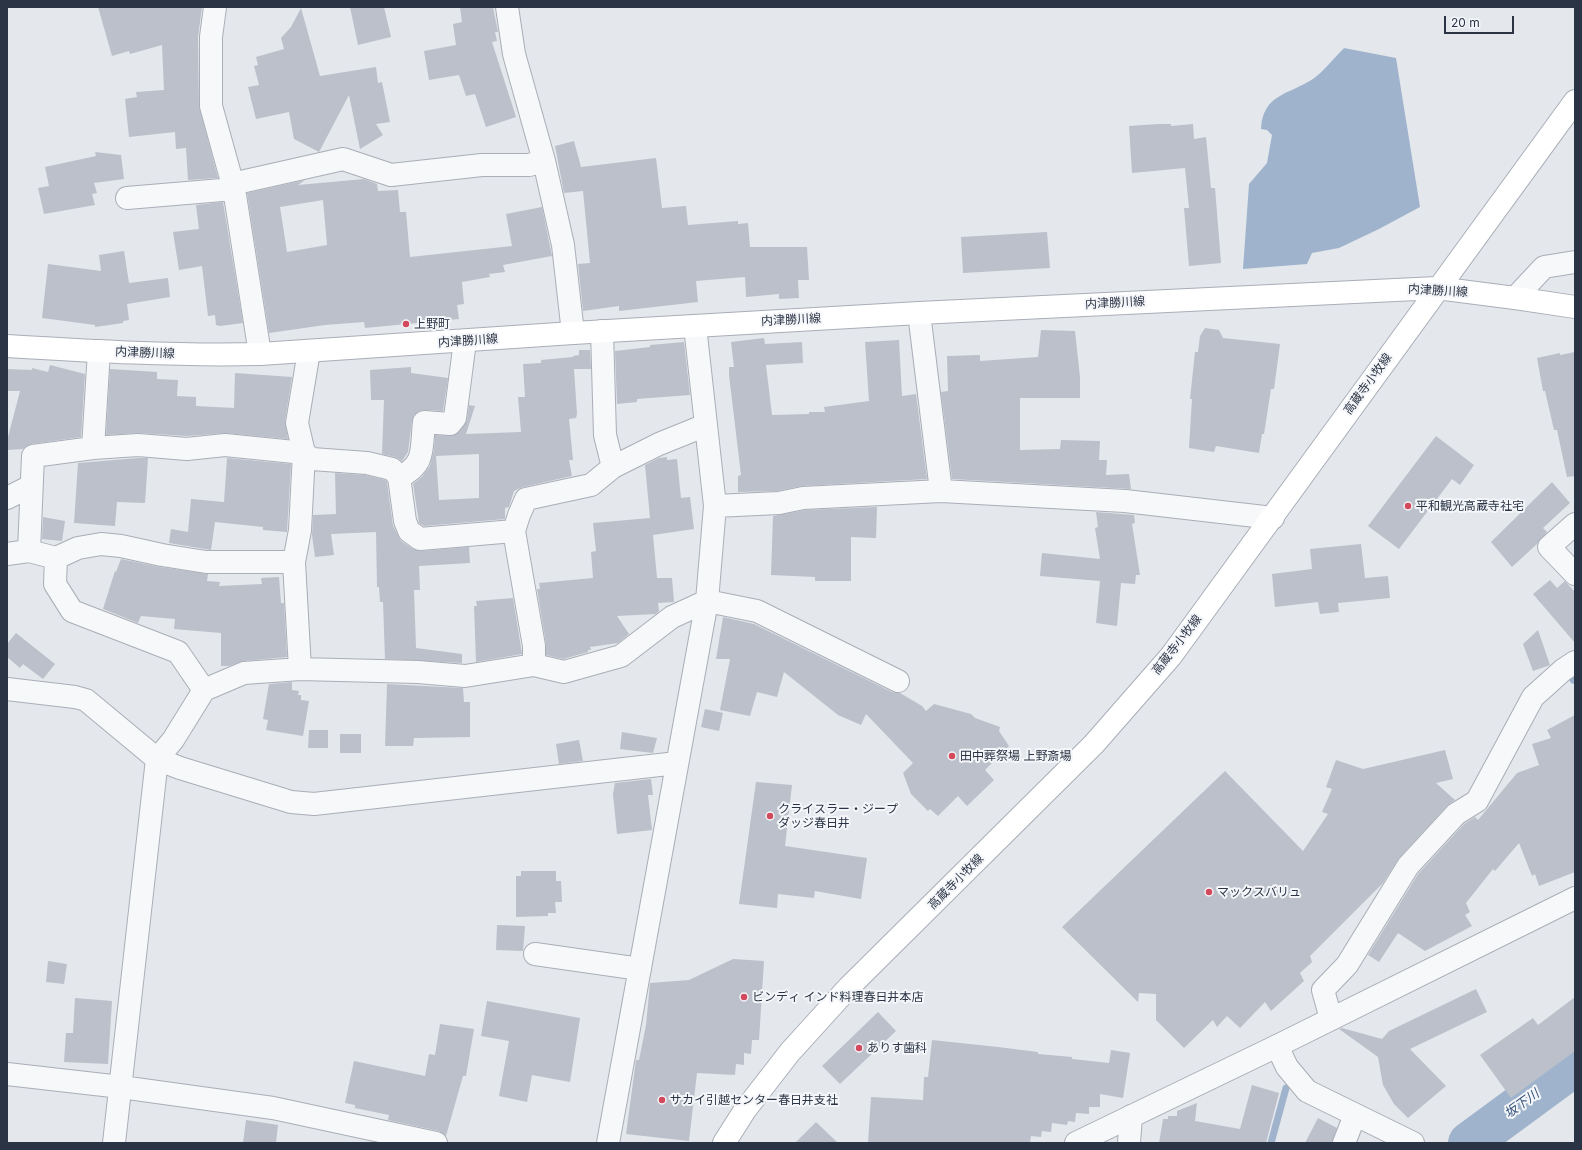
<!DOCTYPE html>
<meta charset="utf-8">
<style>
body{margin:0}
#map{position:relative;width:1582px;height:1150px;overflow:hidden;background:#e4e7ec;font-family:Inter,sans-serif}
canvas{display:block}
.frame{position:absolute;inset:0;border:8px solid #2b3445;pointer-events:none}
.scale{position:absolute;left:1444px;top:16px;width:70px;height:18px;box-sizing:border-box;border:2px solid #2b3445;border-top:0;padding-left:5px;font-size:12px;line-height:14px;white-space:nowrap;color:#2b3445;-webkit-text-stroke:3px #f4f6f9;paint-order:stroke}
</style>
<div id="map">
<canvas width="1582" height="1150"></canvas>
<div class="frame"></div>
<div class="scale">20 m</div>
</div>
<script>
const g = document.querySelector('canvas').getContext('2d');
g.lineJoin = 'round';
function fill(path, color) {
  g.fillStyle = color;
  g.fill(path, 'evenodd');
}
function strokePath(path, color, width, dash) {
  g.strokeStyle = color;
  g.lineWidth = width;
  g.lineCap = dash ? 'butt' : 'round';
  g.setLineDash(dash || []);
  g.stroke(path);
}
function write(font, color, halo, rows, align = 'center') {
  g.font = font + ' Inter,"Noto Sans JP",sans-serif';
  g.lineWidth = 4;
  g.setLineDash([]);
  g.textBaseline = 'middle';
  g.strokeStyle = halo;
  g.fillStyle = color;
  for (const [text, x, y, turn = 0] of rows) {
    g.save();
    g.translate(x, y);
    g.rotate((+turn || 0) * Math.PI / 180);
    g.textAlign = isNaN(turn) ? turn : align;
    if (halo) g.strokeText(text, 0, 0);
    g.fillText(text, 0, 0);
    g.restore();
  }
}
fill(new Path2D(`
 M 1344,48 L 1396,58 L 1420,207 L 1379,229 L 1339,248 L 1312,253 L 1307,264 L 1243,269 L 1249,184 L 1267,163 L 1272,135 L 1267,130 L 1261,129 C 1263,94 1288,95 1313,79 C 1324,71 1334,58 1344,48 Z`), '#9fb4cc');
strokePath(new Path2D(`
 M 1573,680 L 1575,679
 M 1271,1143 L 1286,1088`), '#9fb4cc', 7);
strokePath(new Path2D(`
 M 1469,1143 L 1575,1065`), '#9fb4cc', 42);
fill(new Path2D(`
 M 98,7 L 202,7 L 198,37 L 199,106 L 218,178 L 188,180 L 186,148 L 176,149 L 175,132 L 129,137 L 125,99 L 137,97 L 136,92 L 164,90 L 162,45 L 130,54 L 129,51 L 112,56 Z
 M 350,7 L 384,7 L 391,37 L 358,45 Z
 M 460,7 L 493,7 L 498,32 L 495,32 L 497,41 L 492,42 L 516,117 L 486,127 L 475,94 L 466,96 L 459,75 L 429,80 L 424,51 L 456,45 L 453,24 L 462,22 Z
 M 301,8 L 320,76 L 376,67 L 378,83 L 382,82 L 390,122 L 376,124 L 383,135 L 360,149 L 349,95 L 319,152 L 294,139 L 289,112 L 256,119 L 248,87 L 259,85 L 254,66 L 258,65 L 256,57 L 284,49 L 281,38 L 291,27 Z
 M 1159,124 L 1171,124 L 1171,126 L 1193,124 L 1194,139 L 1206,137 L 1211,188 L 1215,188 L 1221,263 L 1189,266 L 1184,208 L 1189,208 L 1185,168 L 1132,173 L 1129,126 Z
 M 574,141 L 581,167 L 656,158 L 662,208 L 686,206 L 688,225 L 738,221 L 738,224 L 748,223 L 750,247 L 807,247 L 809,280 L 798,280 L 799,298 L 779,299 L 779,294 L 746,297 L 745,277 L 696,281 L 698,302 L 619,311 L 619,306 L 583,311 L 578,264 L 590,263 L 583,191 L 564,193 L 555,146 Z
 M 95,152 L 121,155 L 124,179 L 94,183 L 97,193 L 92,194 L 95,205 L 44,214 L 38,188 L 49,186 L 45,167 L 96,156 Z
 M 364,179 L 377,184 L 378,191 L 398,190 L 400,212 L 406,212 L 410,257 L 512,246 L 506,214 L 542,207 L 552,256 L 503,265 L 505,272 L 489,274 L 490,277 L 462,282 L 464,304 L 457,305 L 459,319 L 365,328 L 364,322 L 325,325 L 269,333 L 247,193 L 305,180 L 298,185 ZM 323,200 L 327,245 L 287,252 L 280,207 Z
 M 223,202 L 243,323 L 220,326 L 216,325 L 215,315 L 208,316 L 202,266 L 179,270 L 173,232 L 199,229 L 196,205 Z
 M 1047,232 L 1050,268 L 963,273 L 961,237 Z
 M 124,251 L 129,283 L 168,278 L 170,297 L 127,304 L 129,320 L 123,321 L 123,323 L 95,327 L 95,325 L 42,318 L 48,264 L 101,271 L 99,255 Z
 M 1205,328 L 1219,330 L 1223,338 L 1280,344 L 1274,389 L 1271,389 L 1264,434 L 1262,434 L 1259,453 L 1216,446 L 1214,452 L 1189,448 L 1192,399 L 1190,399 L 1195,352 L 1198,352 L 1200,336 Z
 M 1041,330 L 1075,331 L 1080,377 L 1080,398 L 1020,398 L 1020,450 L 1060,449 L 1061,440 L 1100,441 L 1099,460 L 1107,460 L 1106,475 L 1129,474 L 1131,489 L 952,479 L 941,392 L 948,391 L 947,356 L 980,355 L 980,361 L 1038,357 Z
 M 764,338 L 765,344 L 802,342 L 803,363 L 766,365 L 772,415 L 809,414 L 809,412 L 825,412 L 824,407 L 869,401 L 865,342 L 899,340 L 902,396 L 916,394 L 927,479 L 802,486 L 777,491 L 738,492 L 738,476 L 741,475 L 729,375 L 729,367 L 734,367 L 731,342 Z
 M 684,342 L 690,395 L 637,399 L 637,402 L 617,404 L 615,351 L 650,347 L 650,345 Z
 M 579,350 L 590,350 L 591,369 L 574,369 L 577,414 L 576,418 L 569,419 L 573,460 L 569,460 L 572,476 L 523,487 L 514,491 L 509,507 L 505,508 L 505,519 L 424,526 L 419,523 L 413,484 L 422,477 L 430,466 L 434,450 L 435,435 L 449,436 L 459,432 L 467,420 L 469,405 L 475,406 L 466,434 L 521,432 L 518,397 L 525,397 L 523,364 L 541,363 L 541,360 L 573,357 L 573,356 L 579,355 ZM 479,454 L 479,498 L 439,500 L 436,456 Z
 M 1575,352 L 1575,476 L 1567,477 L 1557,430 L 1554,430 L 1545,391 L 1543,391 L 1537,358 L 1560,353 L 1560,355 Z
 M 50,365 L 85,374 L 81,437 L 31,444 L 23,449 L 7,450 L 7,441 L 20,391 L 7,391 L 7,369 L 32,370 L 32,368 L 48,372 Z
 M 411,367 L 411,373 L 448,378 L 443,411 L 425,410 L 419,411 L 414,415 L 412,421 L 408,452 L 402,461 L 395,457 L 382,454 L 384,400 L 371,400 L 370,370 Z
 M 110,369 L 157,372 L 157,379 L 178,380 L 177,396 L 196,397 L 196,406 L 234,408 L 235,373 L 292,377 L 285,421 L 288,439 L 226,433 L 187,436 L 139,433 L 106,435 Z
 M 1436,436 L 1474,465 L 1460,485 L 1452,479 L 1399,549 L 1368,526 Z
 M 667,457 L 667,460 L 677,459 L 681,498 L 690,497 L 694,529 L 653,535 L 657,578 L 672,578 L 674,602 L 658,603 L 659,611 L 656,614 L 617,616 L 629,634 L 618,643 L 590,647 L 591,650 L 588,650 L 588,652 L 563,659 L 546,655 L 546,644 L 537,589 L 540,589 L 539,583 L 593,578 L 591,552 L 596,551 L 593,523 L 650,518 L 645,465 L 659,458 Z
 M 138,458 L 148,458 L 145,503 L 117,502 L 115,526 L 74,523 L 78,463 Z
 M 227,458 L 291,464 L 287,532 L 263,530 L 263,527 L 215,522 L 211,550 L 169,543 L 171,529 L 188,532 L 191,499 L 224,502 Z
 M 335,473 L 365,475 L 385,480 L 387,482 L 393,526 L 401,541 L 413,549 L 421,551 L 469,547 L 470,563 L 419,566 L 420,590 L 414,590 L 416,648 L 462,654 L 462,663 L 385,659 L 383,602 L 380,602 L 379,587 L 377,587 L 376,532 L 331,534 L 334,555 L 315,557 L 312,535 L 313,515 L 336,514 Z
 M 1552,482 L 1570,503 L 1543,528 L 1547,532 L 1537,544 L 1512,567 L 1491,542 Z
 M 877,507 L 876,538 L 851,537 L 851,581 L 815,581 L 815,577 L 771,575 L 773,516 L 805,510 Z
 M 1096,512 L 1134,515 L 1135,523 L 1132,524 L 1140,575 L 1136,575 L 1135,584 L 1121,583 L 1117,626 L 1096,623 L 1100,581 L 1040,576 L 1042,553 L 1100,559 L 1095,528 L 1098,527 Z
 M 43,517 L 65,521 L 62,541 L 42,539 Z
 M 1361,544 L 1365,578 L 1388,576 L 1390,598 L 1338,603 L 1339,612 L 1320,614 L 1318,602 L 1275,607 L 1272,574 L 1312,569 L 1310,549 Z
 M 121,559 L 160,567 L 208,574 L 207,581 L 220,582 L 219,586 L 262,584 L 261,578 L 279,577 L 281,603 L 284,603 L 287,657 L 243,661 L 229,666 L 221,666 L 221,633 L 174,629 L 175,619 L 141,616 L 138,623 L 103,609 L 115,571 L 116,572 Z
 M 1550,580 L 1557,588 L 1565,581 L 1575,592 L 1575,643 L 1533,594 Z
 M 513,598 L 522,654 L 476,662 L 474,606 L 477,606 L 476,601 Z
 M 723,617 L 754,624 L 892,692 L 900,693 L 922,706 L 926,711 L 934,704 L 971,714 L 975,718 L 1000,727 L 999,731 L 1009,746 L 985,770 L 994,780 L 967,806 L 958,796 L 938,816 L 930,809 L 928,811 L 911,794 L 903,773 L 913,763 L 866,714 L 861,725 L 838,715 L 784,672 L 777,697 L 757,692 L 750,716 L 720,710 L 730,659 L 716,659 Z
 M 1538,630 L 1550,665 L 1533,671 L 1523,644 Z
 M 16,633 L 55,664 L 43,679 L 23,664 L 20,668 L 7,657 L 7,644 Z
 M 292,682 L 292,690 L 299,691 L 298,695 L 301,695 L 301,700 L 309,701 L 303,736 L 266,730 L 268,720 L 263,719 L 269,684 Z
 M 387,684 L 463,688 L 464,702 L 470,702 L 470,737 L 414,738 L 413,746 L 385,746 Z
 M 705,709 L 723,713 L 719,731 L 701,727 Z
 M 1575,715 L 1575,872 L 1539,886 L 1535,874 L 1532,876 L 1519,843 L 1495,871 L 1493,869 L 1466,903 L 1470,912 L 1465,915 L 1472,926 L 1425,951 L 1398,933 L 1379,962 L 1368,955 L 1418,874 L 1464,824 L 1475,817 L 1478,820 L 1517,773 L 1539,765 L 1532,744 L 1551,738 L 1547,730 Z
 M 309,730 L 328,730 L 328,748 L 308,748 Z
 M 622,732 L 657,738 L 653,753 L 620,749 Z
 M 340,734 L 361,734 L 361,753 L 340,753 Z
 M 579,740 L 583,761 L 559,764 L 556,744 Z
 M 1445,750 L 1453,779 L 1436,783 L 1455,800 L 1447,806 L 1399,858 L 1383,883 L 1310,956 L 1312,962 L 1300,973 L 1304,981 L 1271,1011 L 1265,1002 L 1240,1028 L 1227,1016 L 1217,1027 L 1213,1020 L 1184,1048 L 1156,1020 L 1156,994 L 1139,993 L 1138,1002 L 1062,927 L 1225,771 L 1303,851 L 1328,814 L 1322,812 L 1332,789 L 1326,787 L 1336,760 L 1363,769 Z
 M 651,779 L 653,795 L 648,795 L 652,830 L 617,834 L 613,794 L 615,783 Z
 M 756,782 L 792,785 L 785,846 L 867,858 L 861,899 L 815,891 L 814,898 L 778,894 L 777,908 L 739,904 Z
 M 521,871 L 556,871 L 556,881 L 561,881 L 562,902 L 555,902 L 556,913 L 548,913 L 548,916 L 516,917 L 516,876 L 521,876 Z
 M 497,925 L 525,926 L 523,951 L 496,950 Z
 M 733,959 L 764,961 L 759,1040 L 752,1040 L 751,1054 L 744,1053 L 744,1065 L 736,1064 L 735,1075 L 697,1073 L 689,1141 L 626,1134 L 636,1060 L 639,1060 L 646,1025 L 650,983 L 689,980 Z
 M 48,961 L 67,964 L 64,984 L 46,982 Z
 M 1476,989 L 1487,1012 L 1410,1049 L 1446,1086 L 1408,1118 L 1394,1104 L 1383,1085 L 1378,1057 L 1339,1029 L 1342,1028 L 1382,1039 L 1389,1031 Z
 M 1575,997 L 1575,1051 L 1511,1098 L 1480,1055 L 1533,1018 L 1538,1025 Z
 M 75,998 L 112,1001 L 108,1064 L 64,1062 L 66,1033 L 73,1033 Z
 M 487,1001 L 580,1018 L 570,1082 L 532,1075 L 527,1102 L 499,1096 L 509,1041 L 481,1036 Z
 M 878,1012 L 896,1031 L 840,1084 L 822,1066 Z
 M 440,1024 L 474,1029 L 466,1076 L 463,1076 L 446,1136 L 439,1131 L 388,1120 L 389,1115 L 355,1108 L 355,1105 L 345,1103 L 354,1061 L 425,1076 L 429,1054 L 435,1055 Z
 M 932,1040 L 998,1047 L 1038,1052 L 1038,1054 L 1072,1057 L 1072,1059 L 1109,1063 L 1111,1050 L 1130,1053 L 1123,1098 L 1100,1094 L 1100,1107 L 1089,1107 L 1089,1114 L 1076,1113 L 1075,1122 L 1068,1121 L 1067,1125 L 1052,1123 L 1051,1132 L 1042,1131 L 1041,1137 L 1031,1136 L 1030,1143 L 868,1143 L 871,1097 L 923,1100 L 924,1077 L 928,1077 Z
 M 1252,1085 L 1279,1093 L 1266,1143 L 1159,1143 L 1163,1119 L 1168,1119 L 1168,1116 L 1177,1116 L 1177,1111 L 1197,1103 L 1195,1121 L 1240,1129 Z
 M 1318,1118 L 1337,1128 L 1332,1143 L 1305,1143 Z
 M 246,1120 L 278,1125 L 276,1143 L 243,1143 Z
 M 816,1122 L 838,1143 L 795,1143 Z`), '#bbc0ca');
const minor = new Path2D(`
 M 215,7 L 211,37 L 211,106 L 234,189 L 260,354
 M 507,7 L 514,54 L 544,161 L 563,245 L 573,333
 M 232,184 L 343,159 L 391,175 L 482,165 L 529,165 L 544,161
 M 127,198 L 234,189
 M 1515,298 L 1544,267 L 1575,262
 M 919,313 L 941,491
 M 602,331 L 605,435 L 613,467
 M 309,351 L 297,423 L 304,453 L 312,459 L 367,463 L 392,469 L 399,477 L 405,521 L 409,531 L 420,539 L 514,531
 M 93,448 L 99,351
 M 399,477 C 426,465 421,449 424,422 L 450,424 L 455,418 L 465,341
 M 7,498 L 31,486
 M 715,506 L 779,503 L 803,498 L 941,491 L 1125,501 L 1273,518
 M 1575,524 L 1549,547 L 1575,574
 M 29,551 L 33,456 L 93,448 L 138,445 L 187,449 L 225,445 L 304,453 L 300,530 L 294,562 L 300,669
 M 7,554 L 29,551 L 56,558 L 78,548 L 101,544 L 121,546 L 162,555 L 206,562 L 294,562
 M 56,558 L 55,584 L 72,611 L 178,652 L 204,690
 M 534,665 L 534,646 L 514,531 L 519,515 L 526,499 L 591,485 L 613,467 L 659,444 L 706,425
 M 7,689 L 75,697 L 86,700 L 157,759 L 180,768 L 291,802 L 314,804 L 677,763
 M 535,954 L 640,969
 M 1331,1019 L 1323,990 L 1347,965 L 1408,866 L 1456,814 L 1477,801 L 1533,697 L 1563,670 L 1575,662
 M 1277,1046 L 1287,1067 L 1307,1091 L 1413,1143
 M 7,1074 L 121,1087 L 273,1108 L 436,1143
 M 114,1143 L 157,759 L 173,740 L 204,690 L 244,673 L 300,669 L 418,672 L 465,676 L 534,665 L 564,672 L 621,656 L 672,617 L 707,601 L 757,611 L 898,681
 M 608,1143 L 707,601 L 715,506 L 695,326
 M 1129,1143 L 1131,1116
 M 1344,1143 L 1355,1115`);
const tertiary = new Path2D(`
 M 1076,1143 L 1277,1046 L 1575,898`);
const secondary = new Path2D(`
 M 7,346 C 91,351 176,356 260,354 L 573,333 L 919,313 L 1437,288 L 1515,298 L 1575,307
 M 724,1143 L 745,1110 L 790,1052 L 849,987 L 1094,744 L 1171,656 L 1575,101`);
strokePath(minor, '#a9aeb7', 24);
strokePath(tertiary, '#a9aeb7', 24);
strokePath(secondary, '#a9aeb7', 24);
strokePath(minor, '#f7f8fa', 22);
strokePath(tertiary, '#f7f8fa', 22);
strokePath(secondary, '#fff', 22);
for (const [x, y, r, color] of [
 [406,324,4,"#d1495b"],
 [1408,506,4,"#d1495b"],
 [952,756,4,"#d1495b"],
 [770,816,4,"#d1495b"],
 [1209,892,4,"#d1495b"],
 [744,997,4,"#d1495b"],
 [859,1048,4,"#d1495b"],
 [662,1100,4,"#d1495b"]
]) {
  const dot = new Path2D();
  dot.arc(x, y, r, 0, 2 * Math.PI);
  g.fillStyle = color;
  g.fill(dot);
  strokePath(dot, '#f4f6f9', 1.5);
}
write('12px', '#2b3445', '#f4f6f9', [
 ["内津勝川線",1438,291,3],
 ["内津勝川線",1115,303,-3],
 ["内津勝川線",791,320,-3],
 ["内津勝川線",468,341,-4],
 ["内津勝川線",145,353,2],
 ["高蔵寺小牧線",1368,384,-54],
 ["高蔵寺小牧線",1177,645,-52],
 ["高蔵寺小牧線",956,882,-45]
]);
write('12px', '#2b3445', '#f4f6f9', [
 ["上野町",414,324],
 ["平和観光高蔵寺社宅",1416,506],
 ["田中葬祭場 上野斎場",960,756],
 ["クライスラー・ジープ",778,809],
 ["ダッジ春日井",778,823],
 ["マックスバリュ",1217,892],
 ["ビンディ インド料理春日井本店",752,997],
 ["ありす歯科",867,1048],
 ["サカイ引越センター春日井支社",670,1100]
], 'left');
write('italic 13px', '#34527a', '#f4f6f9', [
 ["坂下川",1522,1104,-36]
]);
</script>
